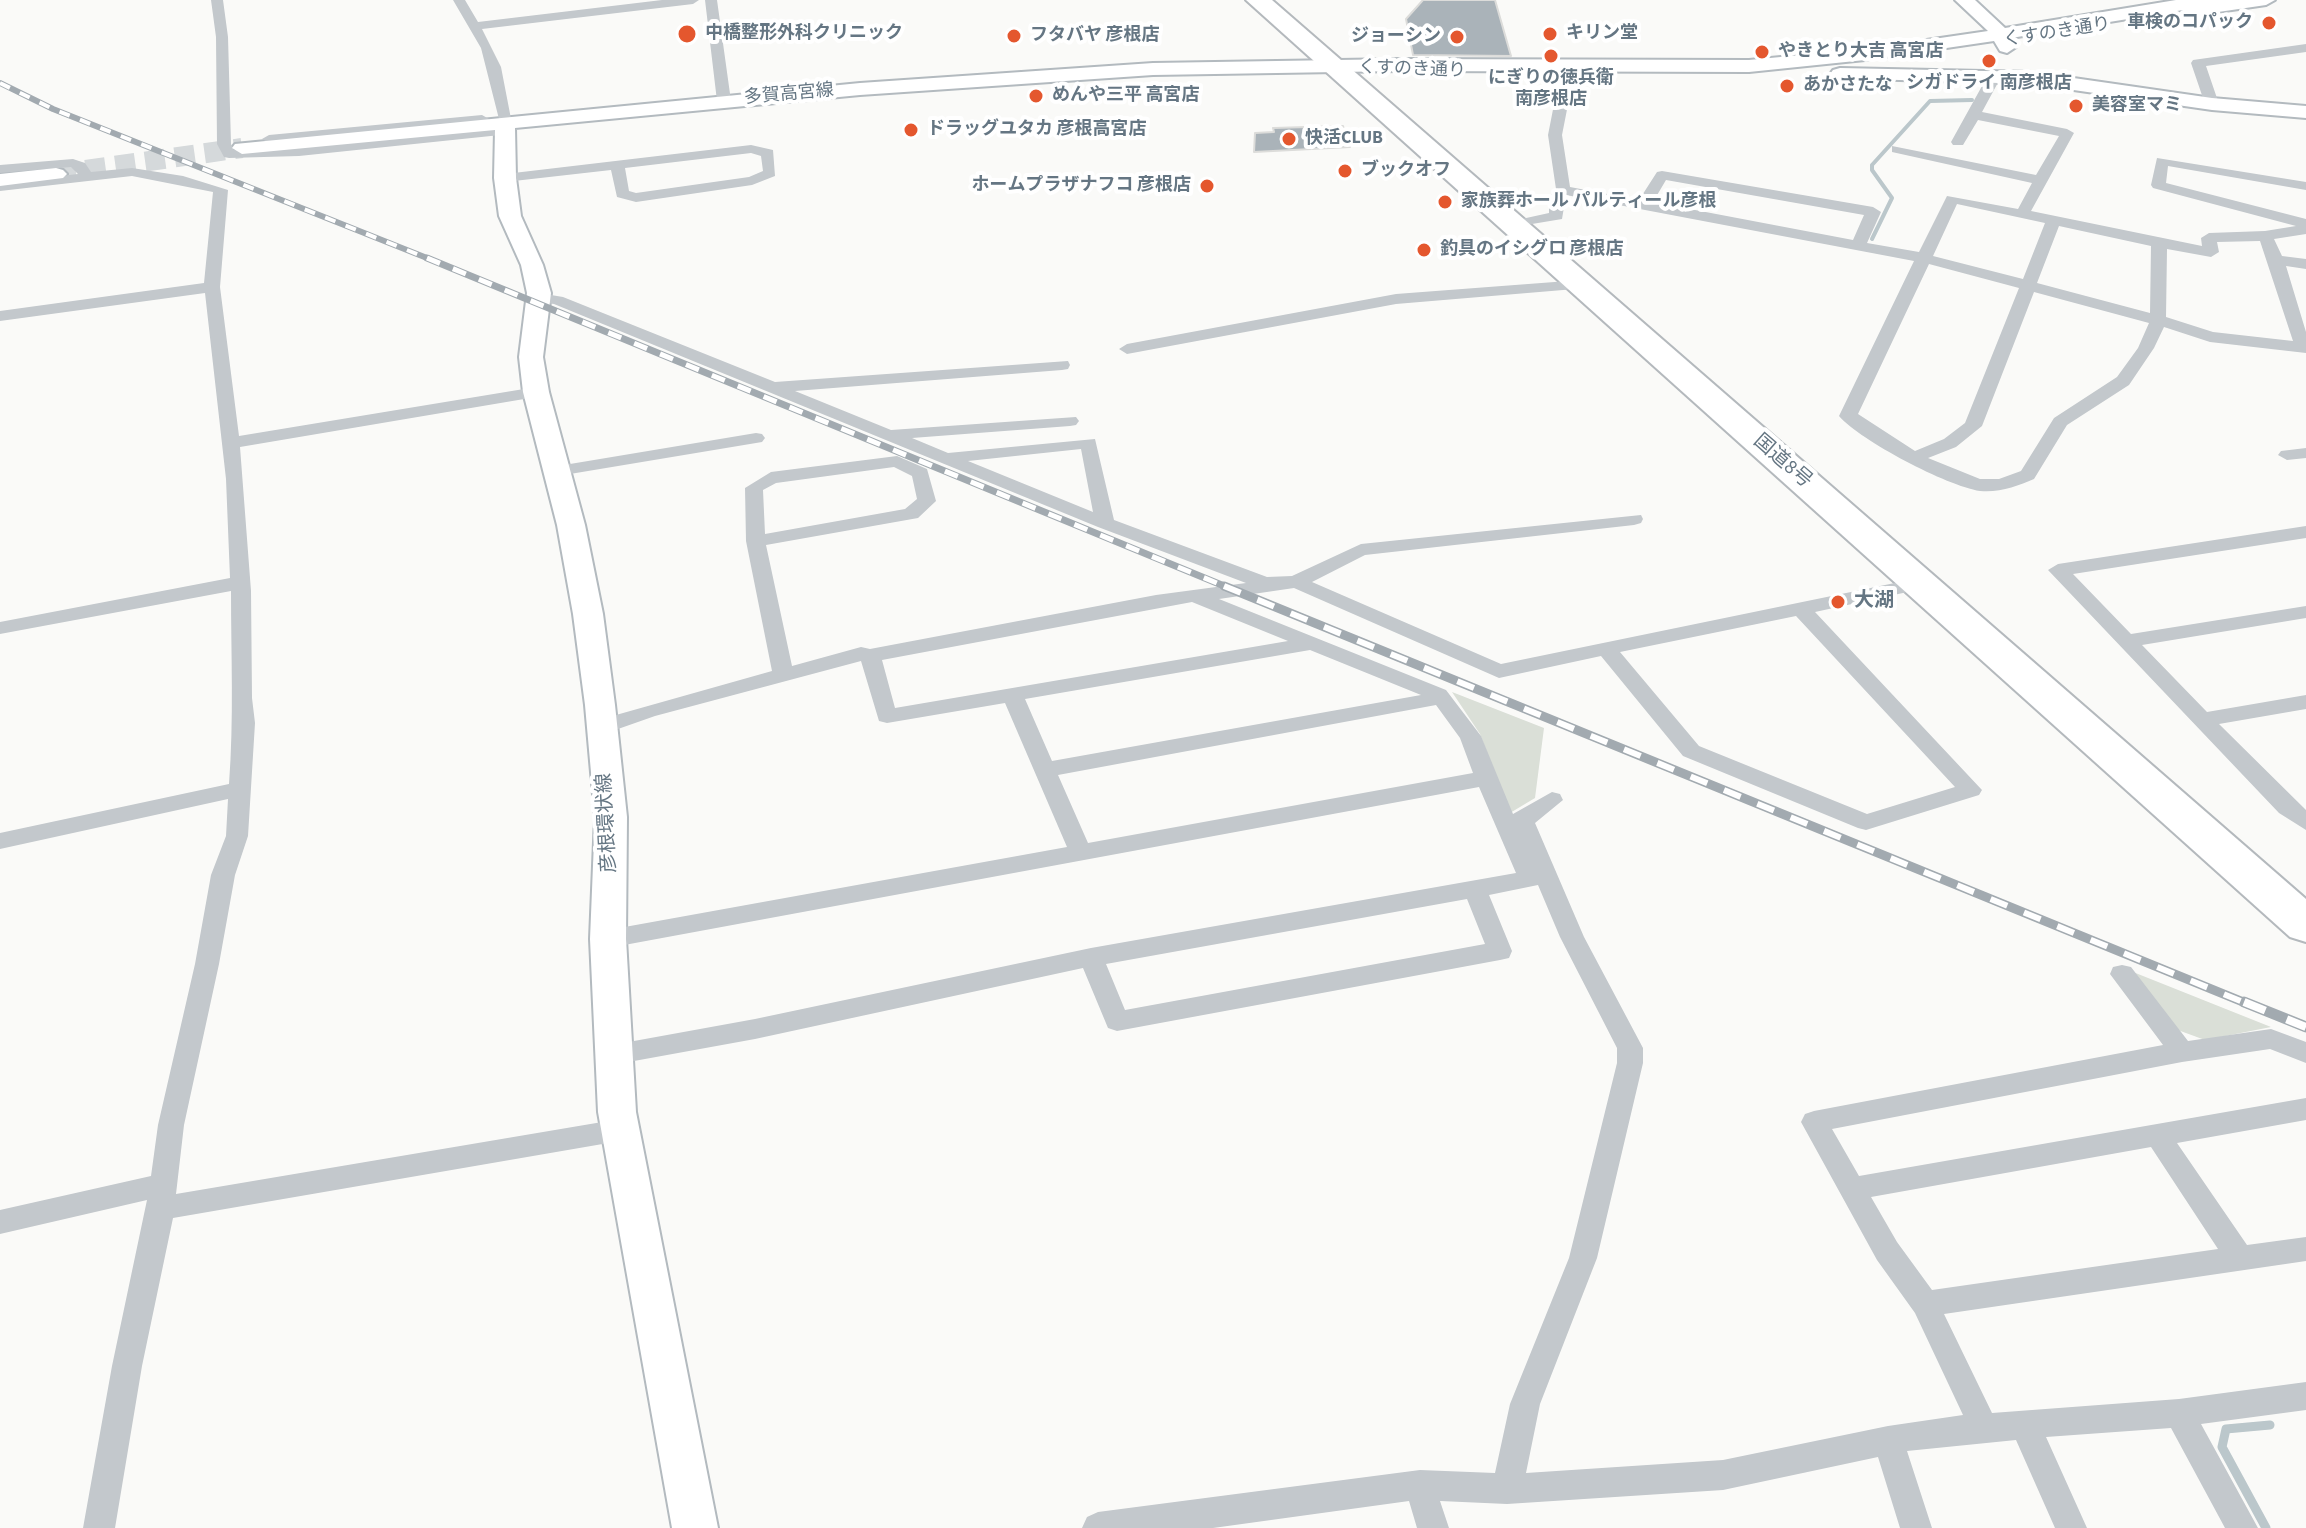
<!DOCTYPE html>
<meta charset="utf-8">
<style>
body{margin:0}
canvas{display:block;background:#fafaf8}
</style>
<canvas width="2306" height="1528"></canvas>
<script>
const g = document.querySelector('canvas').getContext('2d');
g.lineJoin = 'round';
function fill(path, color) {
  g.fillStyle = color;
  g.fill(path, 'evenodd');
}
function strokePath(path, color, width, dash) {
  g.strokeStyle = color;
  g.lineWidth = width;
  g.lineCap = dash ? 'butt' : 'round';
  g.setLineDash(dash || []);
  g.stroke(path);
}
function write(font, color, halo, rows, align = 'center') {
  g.font = font + ' "Source Sans 3","Noto Sans JP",sans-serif';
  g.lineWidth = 8;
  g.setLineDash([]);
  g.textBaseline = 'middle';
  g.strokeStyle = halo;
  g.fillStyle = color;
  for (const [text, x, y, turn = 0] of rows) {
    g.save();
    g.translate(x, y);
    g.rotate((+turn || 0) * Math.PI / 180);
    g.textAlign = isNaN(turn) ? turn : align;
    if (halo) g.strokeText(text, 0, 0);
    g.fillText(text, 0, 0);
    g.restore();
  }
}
fill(new Path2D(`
 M 1452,692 L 1544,728 L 1535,798 L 1510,813 L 1480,734 Z
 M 2128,970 L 2271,1027 L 2205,1040 L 2175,1029 Z`), '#dadfd7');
strokePath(new Path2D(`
 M 1872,239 L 1892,198 L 1872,170 L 1872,165 L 1930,101 L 1972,100`), '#bbc7cb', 4);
strokePath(new Path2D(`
 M 2266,1528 L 2222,1447 L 2226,1429 L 2270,1425`), '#bbc7cb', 9);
const building = new Path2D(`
 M 1423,0 L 1495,0 L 1511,56 L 1413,55 L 1406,19 Z
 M 1343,126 L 1350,147 L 1254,152 L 1255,133 L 1274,132 L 1273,128 Z`);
fill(building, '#aab3b9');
strokePath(building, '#dcdcda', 2);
strokePath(new Path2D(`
 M 56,174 L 242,148`), '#d5d9db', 20, [20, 10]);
const secondary = new Path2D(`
 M 1955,0 L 1975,0 L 2005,28 L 2176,0 L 2275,0 L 2266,5 L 2191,16 L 2185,15 L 2183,10 L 2011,38 L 2016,47 L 2007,53 L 2000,51 L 1994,41 L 1865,60 L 1749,72 L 1400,71 L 1153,75 L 860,95 L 515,128 L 516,178 L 521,216 L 543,265 L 551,293 L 543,357 L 549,392 L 585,525 L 603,614 L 615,705 L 627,817 L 626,939 L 636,1112 L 718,1528 L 672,1528 L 598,1112 L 590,939 L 595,817 L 585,705 L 573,614 L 557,525 L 523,392 L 519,357 L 527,293 L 521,265 L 499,216 L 494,178 L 495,130 L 242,154 L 232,148 L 235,144 L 860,83 L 1153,63 L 1400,59 L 1749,60 L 1865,49 L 1988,31 Z
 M 1840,68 L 2032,72 L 2212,98 L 2306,106 L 2306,118 L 2212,110 L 2032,84 L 1833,78 L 1830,74 L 1833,70 Z
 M 56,168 L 63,170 L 67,174 L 63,178 L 0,186 L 0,174 Z`);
const highway = new Path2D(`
 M 1246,0 L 1272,0 L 2306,899 L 2306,942 L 2290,937 Z`);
strokePath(secondary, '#b3babf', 4);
strokePath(highway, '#b4b9bd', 4);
fill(new Path2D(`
 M 211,0 L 223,0 L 228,37 L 231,144 L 234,150 L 299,148 L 501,127 L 481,48 L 453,0 L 465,0 L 478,22 L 662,0 L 699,0 L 693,4 L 482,29 L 501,67 L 512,124 L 508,127 L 512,131 L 510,134 L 299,156 L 229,158 L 224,157 L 217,144 L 216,37 Z
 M 705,0 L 717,0 L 731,101 L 724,105 L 717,101 Z
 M 2306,44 L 2306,52 L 2206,66 L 2219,104 L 2212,108 L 2205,104 L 2191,63 L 2193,60 Z
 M 1564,62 L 1571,66 L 1572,84 L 1562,135 L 1570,187 L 1639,200 L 1657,172 L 1662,171 L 1873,207 L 1881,212 L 1867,243 L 1919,252 L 1947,196 L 2018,209 L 2032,183 L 1892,152 L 1892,146 L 2036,175 L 2059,136 L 1978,120 L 1963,145 L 1953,145 L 1951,142 L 1987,77 L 1994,73 L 2001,77 L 1982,112 L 2067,129 L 2074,133 L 2031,211 L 2202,246 L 2201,238 L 2209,233 L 2265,231 L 2296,226 L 2153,188 L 2151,185 L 2157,158 L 2306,182 L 2306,190 L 2168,166 L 2166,183 L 2306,219 L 2306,234 L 2274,239 L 2282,256 L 2306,259 L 2306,269 L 2286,266 L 2306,332 L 2306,353 L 2210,342 L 2164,327 L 2154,348 L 2129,385 L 2067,425 L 2034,479 C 2018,486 1999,493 1980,491 C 1947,486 1861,441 1839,416 L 1914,261 L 1566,195 L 1562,219 L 1508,228 L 1508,222 L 1549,213 L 1549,197 L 1556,189 L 1548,135 L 1558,84 L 1557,66 ZM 1666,180 L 1864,215 L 1853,240 L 1653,202 ZM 1957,204 L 2045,223 L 2023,279 L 1933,256 ZM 2059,226 L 2151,246 L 2150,313 L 2037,283 ZM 2260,241 L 2293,341 L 2213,332 L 2166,317 L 2167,249 L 2211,257 L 2219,252 L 2217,242 ZM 1929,264 L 2019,288 L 1965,423 L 1944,439 L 1915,451 L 1858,414 ZM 2034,292 L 2149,323 L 2138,348 L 2117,377 L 2054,418 L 2021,471 L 1999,479 L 1980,479 L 1928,458 L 1956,447 L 1982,426 Z
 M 482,115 L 489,119 L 487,122 L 269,143 L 262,139 L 269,135 Z
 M 751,145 L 773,150 L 775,176 L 752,185 L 636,202 L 617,197 L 611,170 L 505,182 L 498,178 L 505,174 ZM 751,153 L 761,156 L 763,171 L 749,177 L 636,193 L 629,191 L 625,168 Z
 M 73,159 L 85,163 L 91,172 L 132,168 L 183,176 L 228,190 L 220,287 L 239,436 L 536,387 L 545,392 L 536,397 L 240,447 L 251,591 L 252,698 L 255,723 L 248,836 L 235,875 L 219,964 L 184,1125 L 176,1194 L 620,1119 L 629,1122 L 633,1130 L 629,1138 L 620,1141 L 173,1218 L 142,1366 L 115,1528 L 83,1528 L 112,1366 L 147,1200 L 0,1234 L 0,1210 L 151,1176 L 158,1125 L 195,964 L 211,875 L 226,836 L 228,799 L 0,849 L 0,833 L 229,784 C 234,719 231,655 231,591 L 0,634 L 0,622 L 230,578 L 226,479 L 205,293 L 0,321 L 0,311 L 204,283 L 213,192 L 132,176 L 0,191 L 0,183 L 78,174 L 71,167 L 0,173 L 0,165 Z
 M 1581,280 L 1587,282 L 1587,288 L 1396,304 L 1127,354 L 1119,349 L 1127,344 L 1396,294 Z
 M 539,293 L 563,297 L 775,382 L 1068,361 L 1070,365 L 1068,369 L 1062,370 L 795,391 L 891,430 L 1076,417 L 1079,421 L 1076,425 L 1070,426 L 912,438 L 948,453 L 1095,439 L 1114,520 L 1267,577 L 1292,576 L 1361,544 L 1641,515 L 1643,519 L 1641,523 L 1634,525 L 1365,555 L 1312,582 L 1501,664 L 1919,578 L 1926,580 L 1929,584 L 1926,588 L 1815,612 L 1982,790 L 1979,795 L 1866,830 L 1858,828 L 1683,756 L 1601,656 L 1499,678 L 1294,588 L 1219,599 L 1446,690 L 1481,736 L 1513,814 L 1552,792 L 1560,794 L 1563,800 L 1535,823 L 1584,937 L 1643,1048 L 1643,1063 L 1597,1258 L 1540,1404 L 1526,1473 L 1723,1460 L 1888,1426 L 1963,1415 L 1915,1313 L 1877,1260 L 1801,1122 L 1805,1114 L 1814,1111 L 2163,1045 L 2110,974 L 2113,967 L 2122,965 L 2131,967 L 2188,1041 L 2271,1029 L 2306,1042 L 2306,1063 L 2270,1049 L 2182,1062 L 1832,1129 L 1859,1176 L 2306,1098 L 2306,1120 L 2177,1143 L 2247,1245 L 2306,1237 L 2306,1261 L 1944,1314 L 1992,1413 L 2179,1399 L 2306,1382 L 2306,1410 L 2201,1424 L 2258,1528 L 2225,1528 L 2171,1428 L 2046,1437 L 2087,1528 L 2055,1528 L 2016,1440 L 1907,1451 L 1932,1528 L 1900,1528 L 1878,1457 L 1723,1490 L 1507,1504 L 1440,1501 L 1449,1528 L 1417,1528 L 1409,1501 L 1213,1528 L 1082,1528 L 1087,1517 L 1098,1512 L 1420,1470 L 1495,1473 L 1510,1404 L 1569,1258 L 1617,1063 L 1617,1048 L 1560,937 L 1538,885 L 1489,895 L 1512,951 L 1509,958 L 1500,960 L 1117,1031 L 1108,1028 L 1083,968 L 755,1039 L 612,1065 L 603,1062 L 599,1055 L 603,1048 L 612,1045 L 755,1019 L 1091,948 L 1516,873 L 1479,787 L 608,948 L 599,945 L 596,939 L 599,933 L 608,930 L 1067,847 L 1005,703 L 887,723 L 879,721 L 861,661 L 655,716 L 618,729 L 593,728 L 590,723 L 593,718 L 616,715 L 772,671 L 746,541 L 745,488 L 771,472 L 897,456 L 927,469 L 936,501 L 918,518 L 766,545 L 792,666 L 861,647 L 870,649 L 1156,595 L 1246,583 L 1098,527 L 554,304 L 533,301 L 531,298 ZM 1081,449 L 1093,512 L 968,461 ZM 894,467 L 912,476 L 917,499 L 905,509 L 765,534 L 763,490 L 776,483 ZM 1192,602 L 1288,641 L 895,708 L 882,660 ZM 1796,616 L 1955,787 L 1867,814 L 1699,746 L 1620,652 ZM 1310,650 L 1421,695 L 1052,761 L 1025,699 ZM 1436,705 L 1460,738 L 1473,773 L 1088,843 L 1058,775 ZM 1467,899 L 1485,944 L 1125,1010 L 1106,964 ZM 2151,1147 L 2218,1249 L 1932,1290 L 1897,1242 L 1871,1197 Z
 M 756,433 L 762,434 L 765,438 L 762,442 L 558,476 L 549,471 L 558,466 Z
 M 2306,448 L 2306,458 L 2287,460 L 2278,455 L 2281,451 Z
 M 2306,526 L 2306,538 L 2073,574 L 2131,634 L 2306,606 L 2306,618 L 2142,645 L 2207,712 L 2306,695 L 2306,709 L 2219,724 L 2306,810 L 2306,830 L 2279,813 L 2048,570 L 2058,564 Z`), '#c3c8cc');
fill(secondary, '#fff');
fill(highway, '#fff');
const railFar3 = new Path2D(`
 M 0,83 L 53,109 L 432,260`);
const railFar2 = new Path2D(`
 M 427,258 L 1229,588`);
const railFar1 = new Path2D(`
 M 1224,586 L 2248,1004`);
const rail = new Path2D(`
 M 2244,1002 L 2306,1027`);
strokePath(railFar3, '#a2aab0', 6);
strokePath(railFar2, '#a2aab0', 7);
strokePath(railFar1, '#a2aab0', 9);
strokePath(rail, '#a2aab0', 11);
strokePath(railFar3, '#fff', 4, [11]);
strokePath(railFar2, '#fff', 5, [14]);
strokePath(railFar1, '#fff', 6, [18]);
strokePath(rail, '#fff', 8, [23]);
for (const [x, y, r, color] of [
 [2269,23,8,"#e4572e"],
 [687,34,10,"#e4572e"],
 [1550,34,8,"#e4572e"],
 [1014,36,8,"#e4572e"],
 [1457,37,8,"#e4572e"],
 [1762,52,8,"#e4572e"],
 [1551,56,8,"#e4572e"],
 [1989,61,8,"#e4572e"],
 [1787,86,8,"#e4572e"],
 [1036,96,8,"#e4572e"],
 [2076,106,8,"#e4572e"],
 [911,130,8,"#e4572e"],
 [1289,139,8,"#e4572e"],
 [1345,171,8,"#e4572e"],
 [1207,186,8,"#e4572e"],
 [1445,202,8,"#e4572e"],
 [1424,250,8,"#e4572e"],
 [1838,602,8,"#e4572e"]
]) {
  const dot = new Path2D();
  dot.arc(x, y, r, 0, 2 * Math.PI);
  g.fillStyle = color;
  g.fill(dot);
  strokePath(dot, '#fff', 3);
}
write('bold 18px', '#657683', '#fff', [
 ["車検のコパック",2253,23,"right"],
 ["中橋整形外科クリニック",705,34],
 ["キリン堂",1566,34],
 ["フタバヤ 彦根店",1030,36],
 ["ジョーシン",1441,37,"right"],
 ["やきとり大吉 高宮店",1778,52],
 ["にぎりの徳兵衛",1551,79,"center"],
 ["南彦根店",1551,100,"center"],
 ["シガドライ 南彦根店",1989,84,"center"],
 ["あかさたな",1803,86],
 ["めんや三平 高宮店",1052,96],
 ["美容室マミ",2092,106],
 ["ドラッグユタカ 彦根高宮店",927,130],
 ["快活CLUB",1305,139],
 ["ブックオフ",1361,171],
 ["ホームプラザナフコ 彦根店",1191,186,"right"],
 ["家族葬ホール パルティール彦根",1461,202],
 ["釣具のイシグロ 彦根店",1440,250]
], 'left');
write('18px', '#657683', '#fff', [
 ["くすのき通り",2057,33,-9],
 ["くすのき通り",1412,70,2],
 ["多賀高宮線",789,95,-5]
]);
write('20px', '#657683', '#fff', [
 ["国道8号",1782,462,41],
 ["彦根環状線",608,823,-93]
]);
write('bold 20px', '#657683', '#fff', [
 ["大湖",1854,602]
], 'left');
</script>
